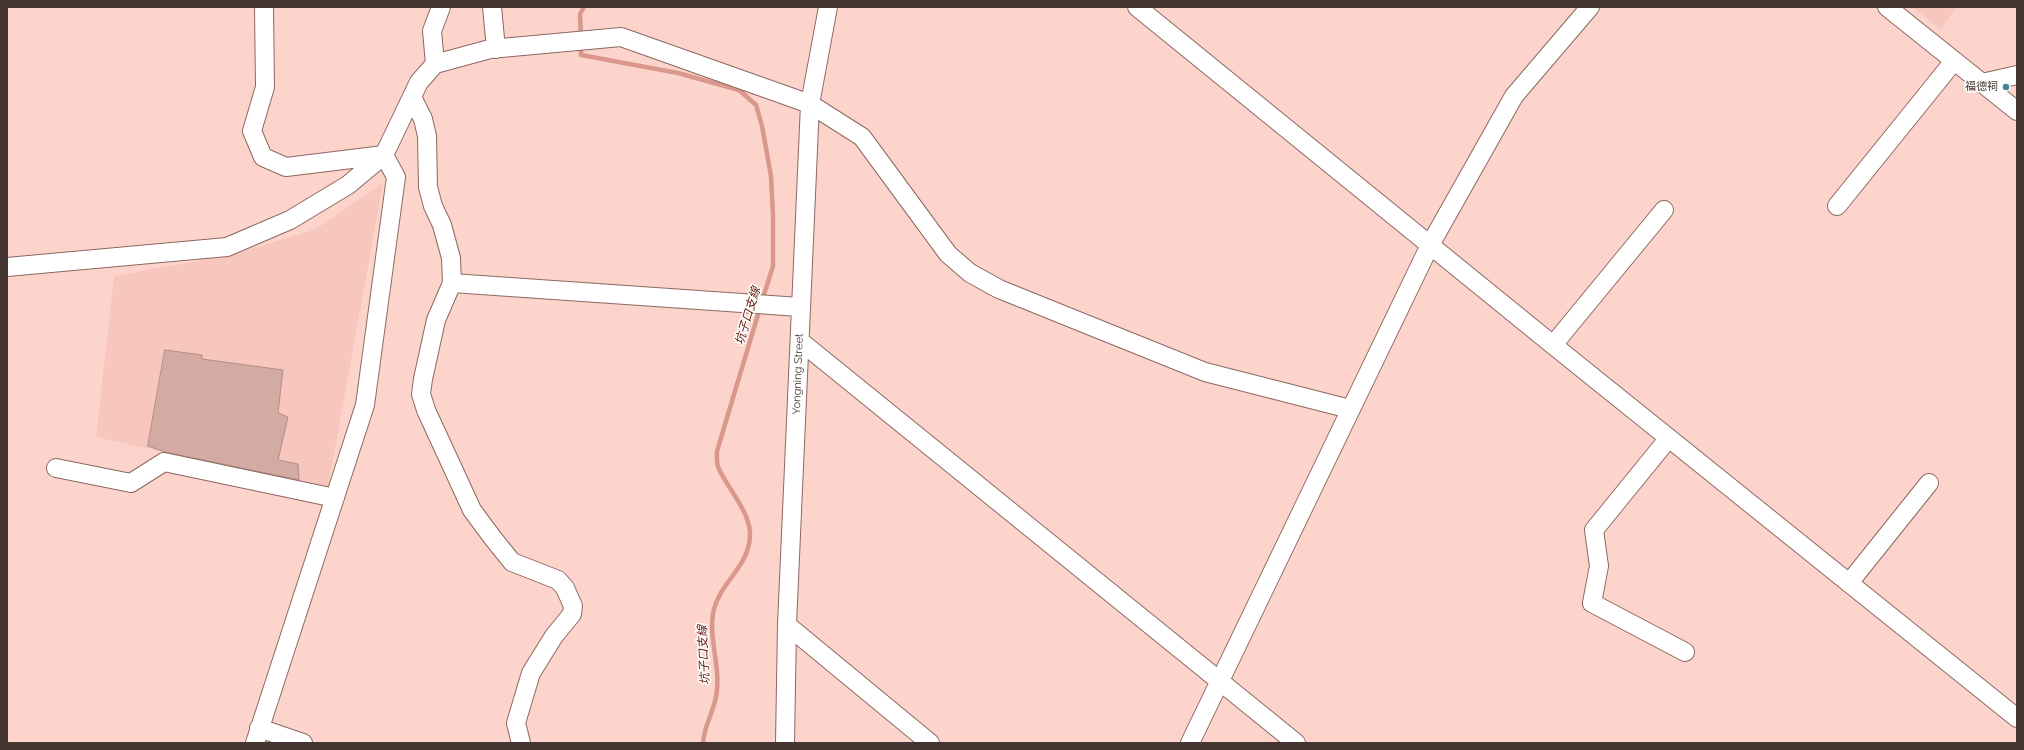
<!DOCTYPE html>
<meta charset="utf-8">
<style>
body{margin:0}
#map{position:relative;width:2024px;height:750px;overflow:hidden;background:#fdd4cb;font-family:Raleway,sans-serif}
canvas{display:block}
.frame{position:absolute;inset:0;border:8px solid #453532;pointer-events:none}
</style>
<div id="map">
<canvas width="2024" height="750"></canvas>
<div class="frame"></div>
</div>
<script>
const g = document.querySelector('canvas').getContext('2d');
g.lineJoin = 'round';
function fill(path, color) {
  g.fillStyle = color;
  g.fill(path, 'evenodd');
}
function strokePath(path, color, width, dash) {
  g.strokeStyle = color;
  g.lineWidth = width;
  g.lineCap = dash ? 'butt' : 'round';
  g.setLineDash(dash || []);
  g.stroke(path);
}
function write(font, color, halo, rows, align = 'center') {
  g.font = font + ' Raleway,"Noto Sans TC",sans-serif';
  g.lineWidth = 3;
  g.setLineDash([]);
  g.textBaseline = 'middle';
  g.strokeStyle = halo;
  g.fillStyle = color;
  for (const [text, x, y, turn = 0] of rows) {
    g.save();
    g.translate(x, y);
    g.rotate((+turn || 0) * Math.PI / 180);
    g.textAlign = isNaN(turn) ? turn : align;
    if (halo) g.strokeText(text, 0, 0);
    g.fillText(text, 0, 0);
    g.restore();
  }
}
fill(new Path2D(`
 M 1912,7 L 1957,7 L 1940,29 Z
 M 383,183 L 328,488 L 96,437 L 114,276 L 231,255 L 316,229 Z`), '#f7c6bc');
strokePath(new Path2D(`
 M 581,37 L 580,14 L 584,7
 M 581,44 L 581,55 L 678,73 L 739,90 L 756,105 L 762,126 L 771,176 L 773,216 L 773,266 L 762,301
 M 703,743 C 704,726 713,713 716,697 C 722,667 707,638 714,609 C 721,582 748,567 750,537 C 752,514 728,489 719,469 C 716,464 717,457 717,451 L 760,308`), '#d9988b', 4.5);
const building = new Path2D(`
 M 165,350 L 202,355 L 202,359 L 283,370 L 278,413 L 288,417 L 278,460 L 298,464 L 299,480 L 165,452 L 148,446 Z`);
fill(building, '#d3aba3');
strokePath(building, '#b48e86', 1);
const minor = new Path2D(`
 M 492,7 L 496,49
 M 1137,7 L 1553,345 L 2017,718
 M 1887,7 L 2017,111
 M 435,64 L 432,31 L 441,7
 M 1982,83 L 2017,75
 M 412,97 L 423,119 L 427,136 L 428,187 L 433,206 L 442,225 L 451,258 L 452,283 L 436,320 L 423,379 L 421,394 L 426,410 L 472,510 L 492,537 L 512,562 L 558,580 L 565,588 L 573,606 L 572,614 L 554,636 L 531,673 L 516,723 L 521,743
 M 1837,206 L 1954,61
 M 7,267 L 227,247 L 290,220 L 348,185 L 384,155 L 419,82 L 435,64 L 490,49 L 621,37 L 810,104 L 862,137 L 948,254 L 970,273 L 999,289 L 1205,372 L 1350,409
 M 452,283 L 800,307
 M 800,341 L 1296,743
 M 1553,345 L 1664,210
 M 1668,439 L 1594,530 L 1599,566 L 1592,603 L 1685,652
 M 56,468 L 131,483 L 164,462 L 335,498
 M 1849,583 L 1929,483
 M 787,625 L 930,743
 M 259,728 L 303,743
 M 255,743 L 365,405 L 396,177 L 384,155 L 286,167 L 263,157 L 252,131 L 265,87 L 264,7
 M 785,743 L 787,625 L 810,104 L 828,7
 M 1190,743 L 1430,245 L 1514,96 L 1590,7`);
strokePath(minor, '#8c6861', 20);
strokePath(minor, '#fff', 18);
for (const [x, y, r, color] of [
 [2006,87,4,"#418693"]
]) {
  const dot = new Path2D();
  dot.arc(x, y, r, 0, 2 * Math.PI);
  g.fillStyle = color;
  g.fill(dot);
  strokePath(dot, '#fff', 1.5);
}
write('11px', '#453532', '#fff', [
 ["福德祠",1998,87]
], 'right');
write('11px', '#453532', '#fff', [
 ["Yongning Street",798,374,-88]
]);
write('italic 12px', '#64170b', '#fff', [
 ["坑子口支線",748,316,-73],
 ["坑子口支線",704,655,-93]
]);
</script>
